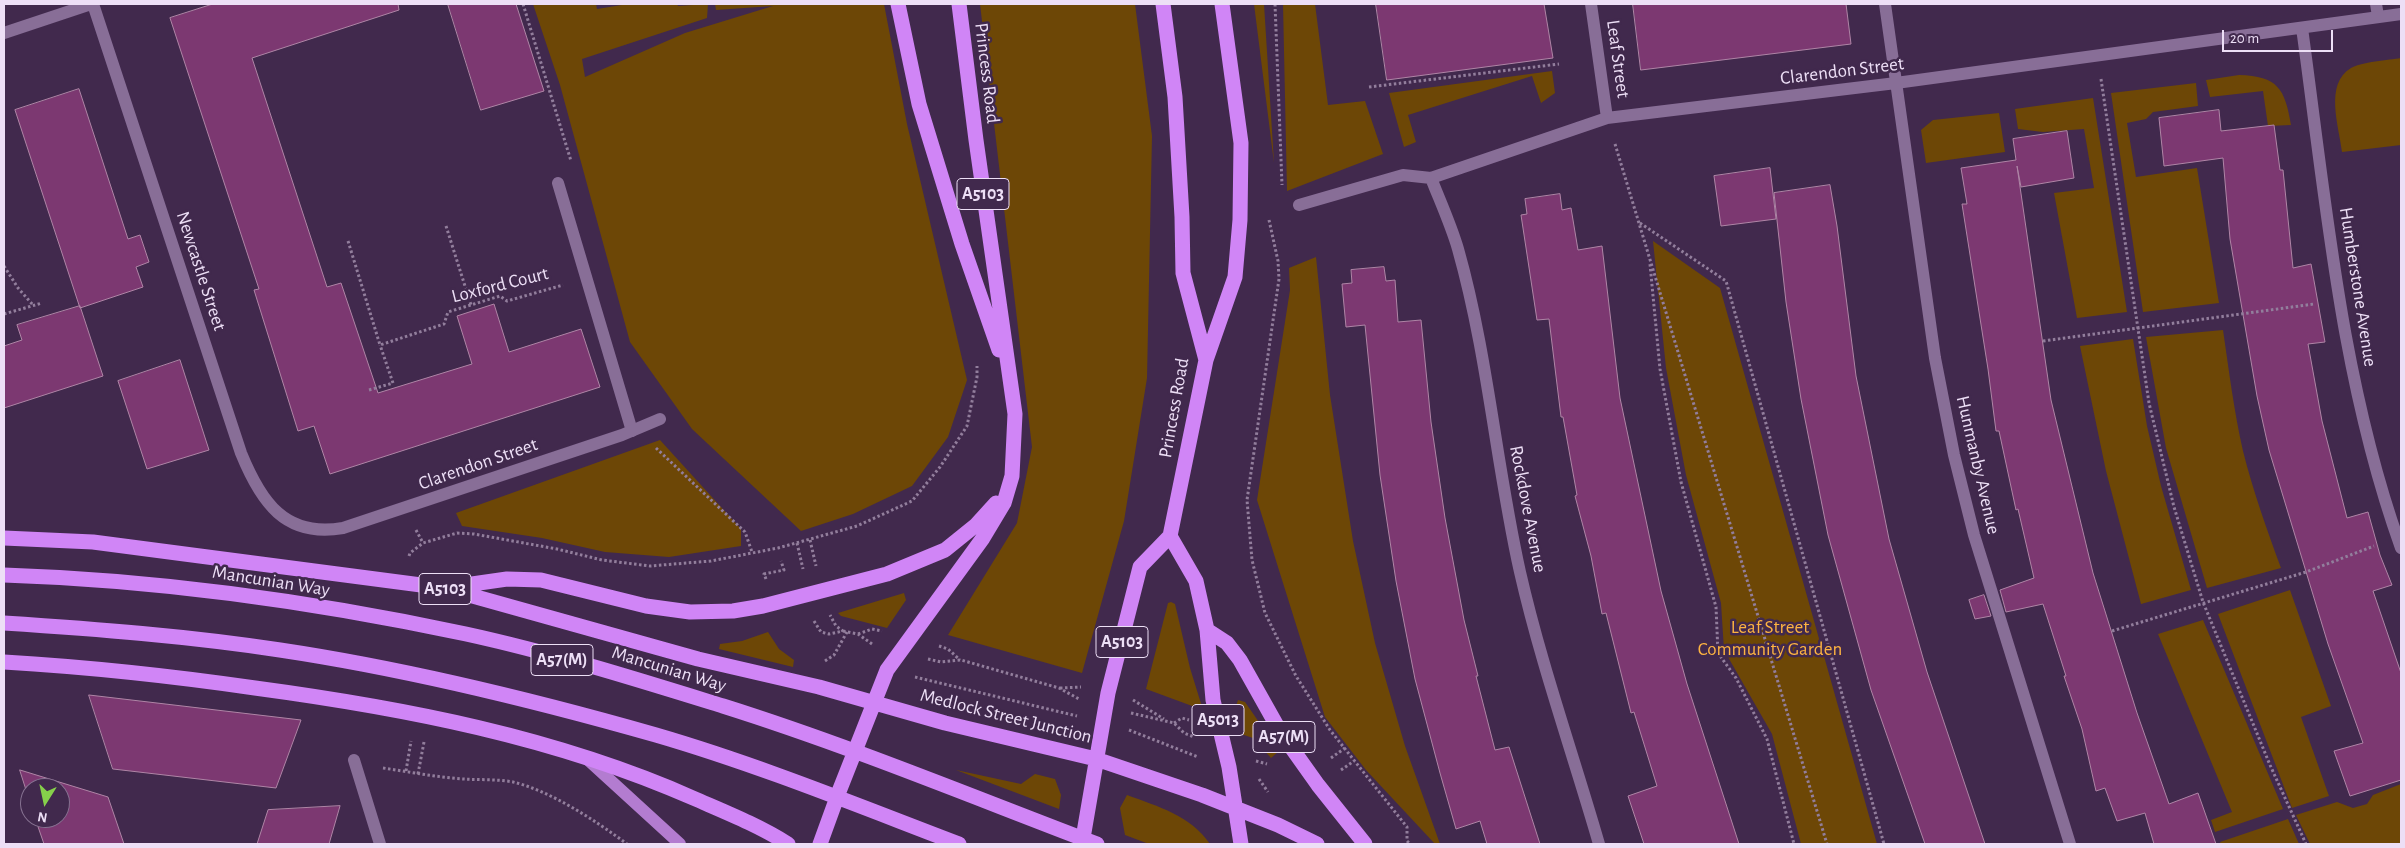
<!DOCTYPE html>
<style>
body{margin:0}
#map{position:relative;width:2405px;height:848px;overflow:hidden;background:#41294d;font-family:"Alegreya Sans",sans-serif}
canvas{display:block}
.frame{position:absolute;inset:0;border:5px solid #eddff6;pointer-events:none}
.north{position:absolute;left:20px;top:778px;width:50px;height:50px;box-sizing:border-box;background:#41294d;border:1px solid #867291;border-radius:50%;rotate:190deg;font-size:14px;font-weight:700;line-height:20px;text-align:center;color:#eddff6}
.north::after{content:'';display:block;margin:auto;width:18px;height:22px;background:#86cf4b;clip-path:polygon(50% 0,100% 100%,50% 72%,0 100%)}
.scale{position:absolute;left:2222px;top:30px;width:111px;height:22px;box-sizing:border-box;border:2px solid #eddff6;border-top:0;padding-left:6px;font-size:15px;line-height:18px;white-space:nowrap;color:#eddff6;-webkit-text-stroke:4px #41294d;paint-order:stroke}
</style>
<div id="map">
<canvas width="2405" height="848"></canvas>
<div class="frame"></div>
<div class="north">N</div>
<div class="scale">20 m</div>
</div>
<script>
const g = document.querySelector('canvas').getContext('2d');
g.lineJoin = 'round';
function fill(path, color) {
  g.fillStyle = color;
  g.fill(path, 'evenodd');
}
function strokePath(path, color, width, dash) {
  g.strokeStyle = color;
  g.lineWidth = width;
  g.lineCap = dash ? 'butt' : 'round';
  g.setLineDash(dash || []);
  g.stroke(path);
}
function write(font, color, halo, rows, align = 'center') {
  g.font = font + ' "Alegreya Sans",sans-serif';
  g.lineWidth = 5;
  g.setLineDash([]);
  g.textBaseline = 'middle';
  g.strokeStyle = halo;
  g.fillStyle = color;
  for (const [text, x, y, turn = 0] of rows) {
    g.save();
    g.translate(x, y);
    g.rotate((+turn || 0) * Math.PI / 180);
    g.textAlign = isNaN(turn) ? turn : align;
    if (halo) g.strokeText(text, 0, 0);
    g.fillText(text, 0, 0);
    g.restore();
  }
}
fill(new Path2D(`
 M 533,4 L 596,4 L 597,9 L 628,4 L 677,4 L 678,6 L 708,4 L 707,18 L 582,59 L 585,77 L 685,33 L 773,6 L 716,10 L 715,4 L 884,4 L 907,124 L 967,380 L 948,437 L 912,486 L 853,514 L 801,531 L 692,429 L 630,342 L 560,85 Z
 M 980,4 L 1135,4 L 1152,136 L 1147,378 L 1124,521 L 1082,673 L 948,635 L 1017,523 L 1032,447 Z
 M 1254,4 L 1264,4 L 1274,163 Z
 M 1283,4 L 1315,4 L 1328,105 L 1365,101 L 1383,154 L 1287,191 Z
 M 2401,58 L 2401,145 L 2342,152 C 2339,126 2324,84 2351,68 C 2361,62 2389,60 2401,58 Z
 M 1552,71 L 1555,93 L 1541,103 L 1532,76 L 1408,115 L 1416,142 L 1404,147 L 1389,93 Z
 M 2239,75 C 2278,76 2285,89 2291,125 L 2268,126 L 2263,91 L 2210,97 L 2206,80 Z
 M 2196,83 L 2198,106 L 2153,112 L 2146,119 L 2127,123 L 2136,177 L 2197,168 L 2219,303 L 2143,312 L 2111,93 Z
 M 2093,98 L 2127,312 L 2077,318 L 2054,193 L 2094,188 L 2084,129 L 2043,132 L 2018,129 L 2015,109 Z
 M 1999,113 L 2005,152 L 1926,163 L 1921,130 L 1933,120 Z
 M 1653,241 L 1720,288 L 1877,844 L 1801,844 L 1772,734 L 1724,650 L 1721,603 L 1686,475 L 1666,368 Z
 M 1316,257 L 1330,395 L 1353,541 L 1375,643 L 1405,746 L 1440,844 L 1435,844 L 1366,770 L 1325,717 L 1257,500 L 1290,290 L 1289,268 Z
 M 2223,330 C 2229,371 2234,411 2243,451 C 2253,491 2267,530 2281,568 L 2207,588 L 2166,448 L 2146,337 Z
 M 2133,339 L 2147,426 L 2161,486 L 2191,590 L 2141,604 L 2106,471 L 2080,346 Z
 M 660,440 L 741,529 L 741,546 L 669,557 L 605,552 L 542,538 L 462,526 L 456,513 Z
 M 2290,590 L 2331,706 L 2301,717 L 2329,796 L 2292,808 L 2218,614 Z
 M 904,593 L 906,600 L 887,628 L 841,616 L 838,613 Z
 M 1171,602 L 1175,604 L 1190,668 L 1203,710 L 1146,689 L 1168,603 Z
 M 2203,620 L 2283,809 L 2215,832 L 2211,820 L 2232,812 L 2158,634 Z
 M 768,632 L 779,649 L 794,660 L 793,667 L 719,649 L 720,644 L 742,641 Z
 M 1238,700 L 1245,702 L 1279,751 L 1271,758 L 1253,738 L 1241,734 L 1236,706 Z
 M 956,770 L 1021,784 L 1035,774 L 1055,779 L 1061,795 L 1059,809 Z
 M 2401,784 L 2401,844 L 2310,844 L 2296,815 L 2337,802 L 2353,808 L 2367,804 L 2373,795 Z
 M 1127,795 C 1159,807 1190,815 1210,844 L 1149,844 L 1125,835 L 1120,808 Z
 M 2288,819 L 2299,844 L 2221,844 L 2220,842 Z`), '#6d4706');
const building = new Path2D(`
 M 213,4 L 398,4 L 399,10 L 252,58 L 327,287 L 341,283 L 378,393 L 472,364 L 457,316 L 494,304 L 509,352 L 581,329 L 600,387 L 330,474 L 314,426 L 298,431 L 254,290 L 259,289 L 170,18 Z
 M 448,4 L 516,4 L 544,91 L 481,110 Z
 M 1376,4 L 1544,4 L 1553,58 L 1387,80 Z
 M 1633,4 L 1846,4 L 1851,44 L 1641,70 Z
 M 79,89 L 128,239 L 140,235 L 149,262 L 136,267 L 143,287 L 80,308 L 15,110 Z
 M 2219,110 L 2221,131 L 2274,125 L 2280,170 L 2283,170 L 2293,268 L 2311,264 L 2325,342 L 2308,344 L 2322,421 L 2347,518 L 2368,512 L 2380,555 L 2392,585 L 2373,591 L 2401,673 L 2401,780 L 2350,796 L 2334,751 L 2363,743 L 2328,644 L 2269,450 L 2257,396 L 2230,239 L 2223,158 L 2164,166 L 2159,118 Z
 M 2067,131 L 2074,178 L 2021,187 L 2017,166 L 2051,400 L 2093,573 L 2137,713 L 2169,804 L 2198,793 L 2216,844 L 2154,844 L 2145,813 L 2117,821 L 2105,788 L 2096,791 L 2082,729 L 2064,676 L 2066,676 L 2043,604 L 2006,612 L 2000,590 L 2034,578 L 2018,509 L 2016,510 L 1999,431 L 1996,431 L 1988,369 L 1962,204 L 1967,204 L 1961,168 L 2016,160 L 2013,139 Z
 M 1770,168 L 1776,219 L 1721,226 L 1714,176 Z
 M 1830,185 L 1837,226 L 1856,376 L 1889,539 L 1927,672 L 1985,844 L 1925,844 L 1871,690 L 1828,535 L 1801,399 L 1786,302 L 1774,193 Z
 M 1560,194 L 1562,210 L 1571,208 L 1578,250 L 1602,246 L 1620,398 L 1661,591 L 1687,684 L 1739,844 L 1644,844 L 1628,796 L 1657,786 L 1634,712 L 1631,713 L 1606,613 L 1602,614 L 1591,556 L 1575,496 L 1577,495 L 1563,417 L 1561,417 L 1549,319 L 1537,320 L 1521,215 L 1527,214 L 1525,199 Z
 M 1384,267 L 1386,281 L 1395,280 L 1398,322 L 1421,320 L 1431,422 L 1445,518 L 1464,620 L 1478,676 L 1476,676 L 1495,750 L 1509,747 L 1540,844 L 1487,844 L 1480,821 L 1456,829 L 1440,773 L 1415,679 L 1396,581 L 1380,475 L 1365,325 L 1346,327 L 1342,284 L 1352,283 L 1351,270 Z
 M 80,306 L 103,376 L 4,408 L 4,346 L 22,340 L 17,325 Z
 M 180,360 L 209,450 L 147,469 L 118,381 Z
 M 1984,595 L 1991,616 L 1975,619 L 1969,600 Z
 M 89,695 L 301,720 L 276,788 L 113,769 Z
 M 20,770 L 108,797 L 124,844 L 44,844 L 35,818 L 60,818 L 60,788 L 30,788 L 30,802 Z
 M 340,806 L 329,844 L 257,844 L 268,810 Z`);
fill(building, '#7c3871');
strokePath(building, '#af85a6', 1);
strokePath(new Path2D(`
 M 523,4 L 571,161
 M 1275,4 L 1282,185
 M 2101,79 L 2149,403 L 2174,507 L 2203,602 L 2270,765 L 2306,844
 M 1369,87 L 1559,64
 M 1615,144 L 1827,844
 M 1269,220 L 1278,261 L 1279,279 L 1247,500 L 1252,560 L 1265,613 L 1296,676 L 1330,730 L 1407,827 L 1407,841 L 1410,844
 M 1640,223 L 1726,281 L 1884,844
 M 446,226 L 471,305
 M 348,241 L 380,345 L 444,324 L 448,312 L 500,296 L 507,301 L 563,285
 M 1650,264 L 1660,369 L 1681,482 L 1716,607 L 1718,653 L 1736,678 L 1767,739 L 1794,844
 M 4,266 L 18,288 L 33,305
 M 4,314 L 42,303
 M 2043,341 L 2314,304
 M 369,390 L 393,383 L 380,345
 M 656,448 L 745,532 L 752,552
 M 416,530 L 423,543
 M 810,540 L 816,566
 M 797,543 L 803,569
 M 409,556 L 410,553 L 423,543 L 457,533 L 474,534 L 557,549 L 602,560 L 650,566 L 711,561 L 778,548 L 857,526 L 912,501 L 940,467 L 967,426 L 977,377 L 977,366
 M 766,579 L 764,574 L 784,570 L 781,561
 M 814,621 L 821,632 L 829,634 L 843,631 L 836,626 L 830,615
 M 843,631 L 858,634 L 872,644
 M 2112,631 L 2306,572 L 2374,546
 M 858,634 L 872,629 L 882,631
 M 939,646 L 948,649 L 960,660
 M 928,659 L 941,662 L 961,660 L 1059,688 L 1079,699
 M 825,661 L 834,655 L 847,632
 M 915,677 L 1077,716
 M 1060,688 L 1081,687
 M 1133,700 L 1164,719
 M 1131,713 L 1174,723 L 1184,733 L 1194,737
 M 1174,723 L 1182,718 L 1189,720
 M 1129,730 L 1198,757
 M 1331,758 L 1345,748
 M 1256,761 L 1267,764
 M 383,768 C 410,772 436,777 463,779 C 479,780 497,779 513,782 C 551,791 596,821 627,844
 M 1341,770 L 1354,761
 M 406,771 L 411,741
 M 418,774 L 424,742
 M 1259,779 L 1268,792`), '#927e9c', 3, [2.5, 2.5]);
strokePath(new Path2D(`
 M 2376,4 L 2378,16
 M 558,183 L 632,431`), '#886e97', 12);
strokePath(new Path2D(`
 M 93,4 L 241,453 C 261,502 285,538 343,528 L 622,435 L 660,419
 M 1591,4 L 1607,118
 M 1885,4 L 1935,358 L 1954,455 L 1974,535 L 2070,844
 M 2302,28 C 2326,202 2341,381 2401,548
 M 4,33 L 91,4
 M 1431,178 C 1440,201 1451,225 1458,249 C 1488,355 1496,465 1520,572 C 1541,664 1573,754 1599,844
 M 1299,205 L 1403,175 L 1431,178 L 1607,118 L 1896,83 L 2401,14
 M 354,760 L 380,844`), '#886e97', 12);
strokePath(new Path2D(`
 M 586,758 L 680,844`), '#b37cd0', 12);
strokePath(new Path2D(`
 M 898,4 L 919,104 L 962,244 L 999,350
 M 1163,4 L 1175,97 L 1182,217 L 1183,273 L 1206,360 L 1170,536 L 1196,581 L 1207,630 L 1213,700 L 1229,767 L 1241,844
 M 1206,360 L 1235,277 L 1240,220 L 1241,143 L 1222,4
 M 4,538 L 93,542 L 444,588 L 698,659 L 819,687 L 945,723 L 1096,759 L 1202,795 L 1278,825 L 1317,844
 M 4,575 C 157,580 316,602 466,634 C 553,653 639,680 723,706 C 850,746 973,797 1097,844
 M 451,587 L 507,579 L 541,580 L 646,606 L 690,612 L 733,611 L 763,606 L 887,574 L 945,550 L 976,525 L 996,503
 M 4,623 C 96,629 188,636 280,650 C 407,669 533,700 656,735 C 759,765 859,806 959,844
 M 1207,630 L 1227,643 L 1240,660 L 1281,733 L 1318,785 L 1365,844
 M 4,662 C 88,667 172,676 255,688 C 404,708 555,737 693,798 C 725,812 758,825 788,844
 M 820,844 L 840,789 L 887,670 L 983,538 L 1004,503 L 1012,476 L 1015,414 L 976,140 L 959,4
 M 1082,844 L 1108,693 L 1140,567 L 1170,536`), '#d085f6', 15);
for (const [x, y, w] of [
 [983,194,52],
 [445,589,52],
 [1122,642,52],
 [562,660,62],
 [1218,720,52],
 [1284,737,62]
]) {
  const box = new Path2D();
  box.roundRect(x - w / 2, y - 15.5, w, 31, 4);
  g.fillStyle = '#41294d';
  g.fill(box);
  strokePath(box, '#eddff6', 1);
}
write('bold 18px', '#eddff6', null, [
 ["A5103",983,194],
 ["A5103",445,589],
 ["A5103",1122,642],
 ["A57(M)",562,660],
 ["A5013",1218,720],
 ["A57(M)",1284,737]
]);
write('19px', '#eddff6', '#41294d', [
 ["Leaf Street",1618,59,82],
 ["Clarendon Street",1842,71,-7],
 ["Princess Road",987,73,83],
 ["Newcastle Street",201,271,72],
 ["Loxford Court",500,285,-14],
 ["Humberstone Avenue",2358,287,81],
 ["Princess Road",1174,408,-80],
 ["Clarendon Street",478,464,-19],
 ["Hunmanby Avenue",1978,465,77],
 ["Rockdove Avenue",1528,509,79],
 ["Mancunian Way",271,581,9],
 ["Mancunian Way",669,669,17],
 ["Medlock Street Junction",1006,716,14]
]);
write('19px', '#fdb341', '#41294d', [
 ["Leaf Street",1770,627],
 ["Community Garden",1770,649]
]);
</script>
